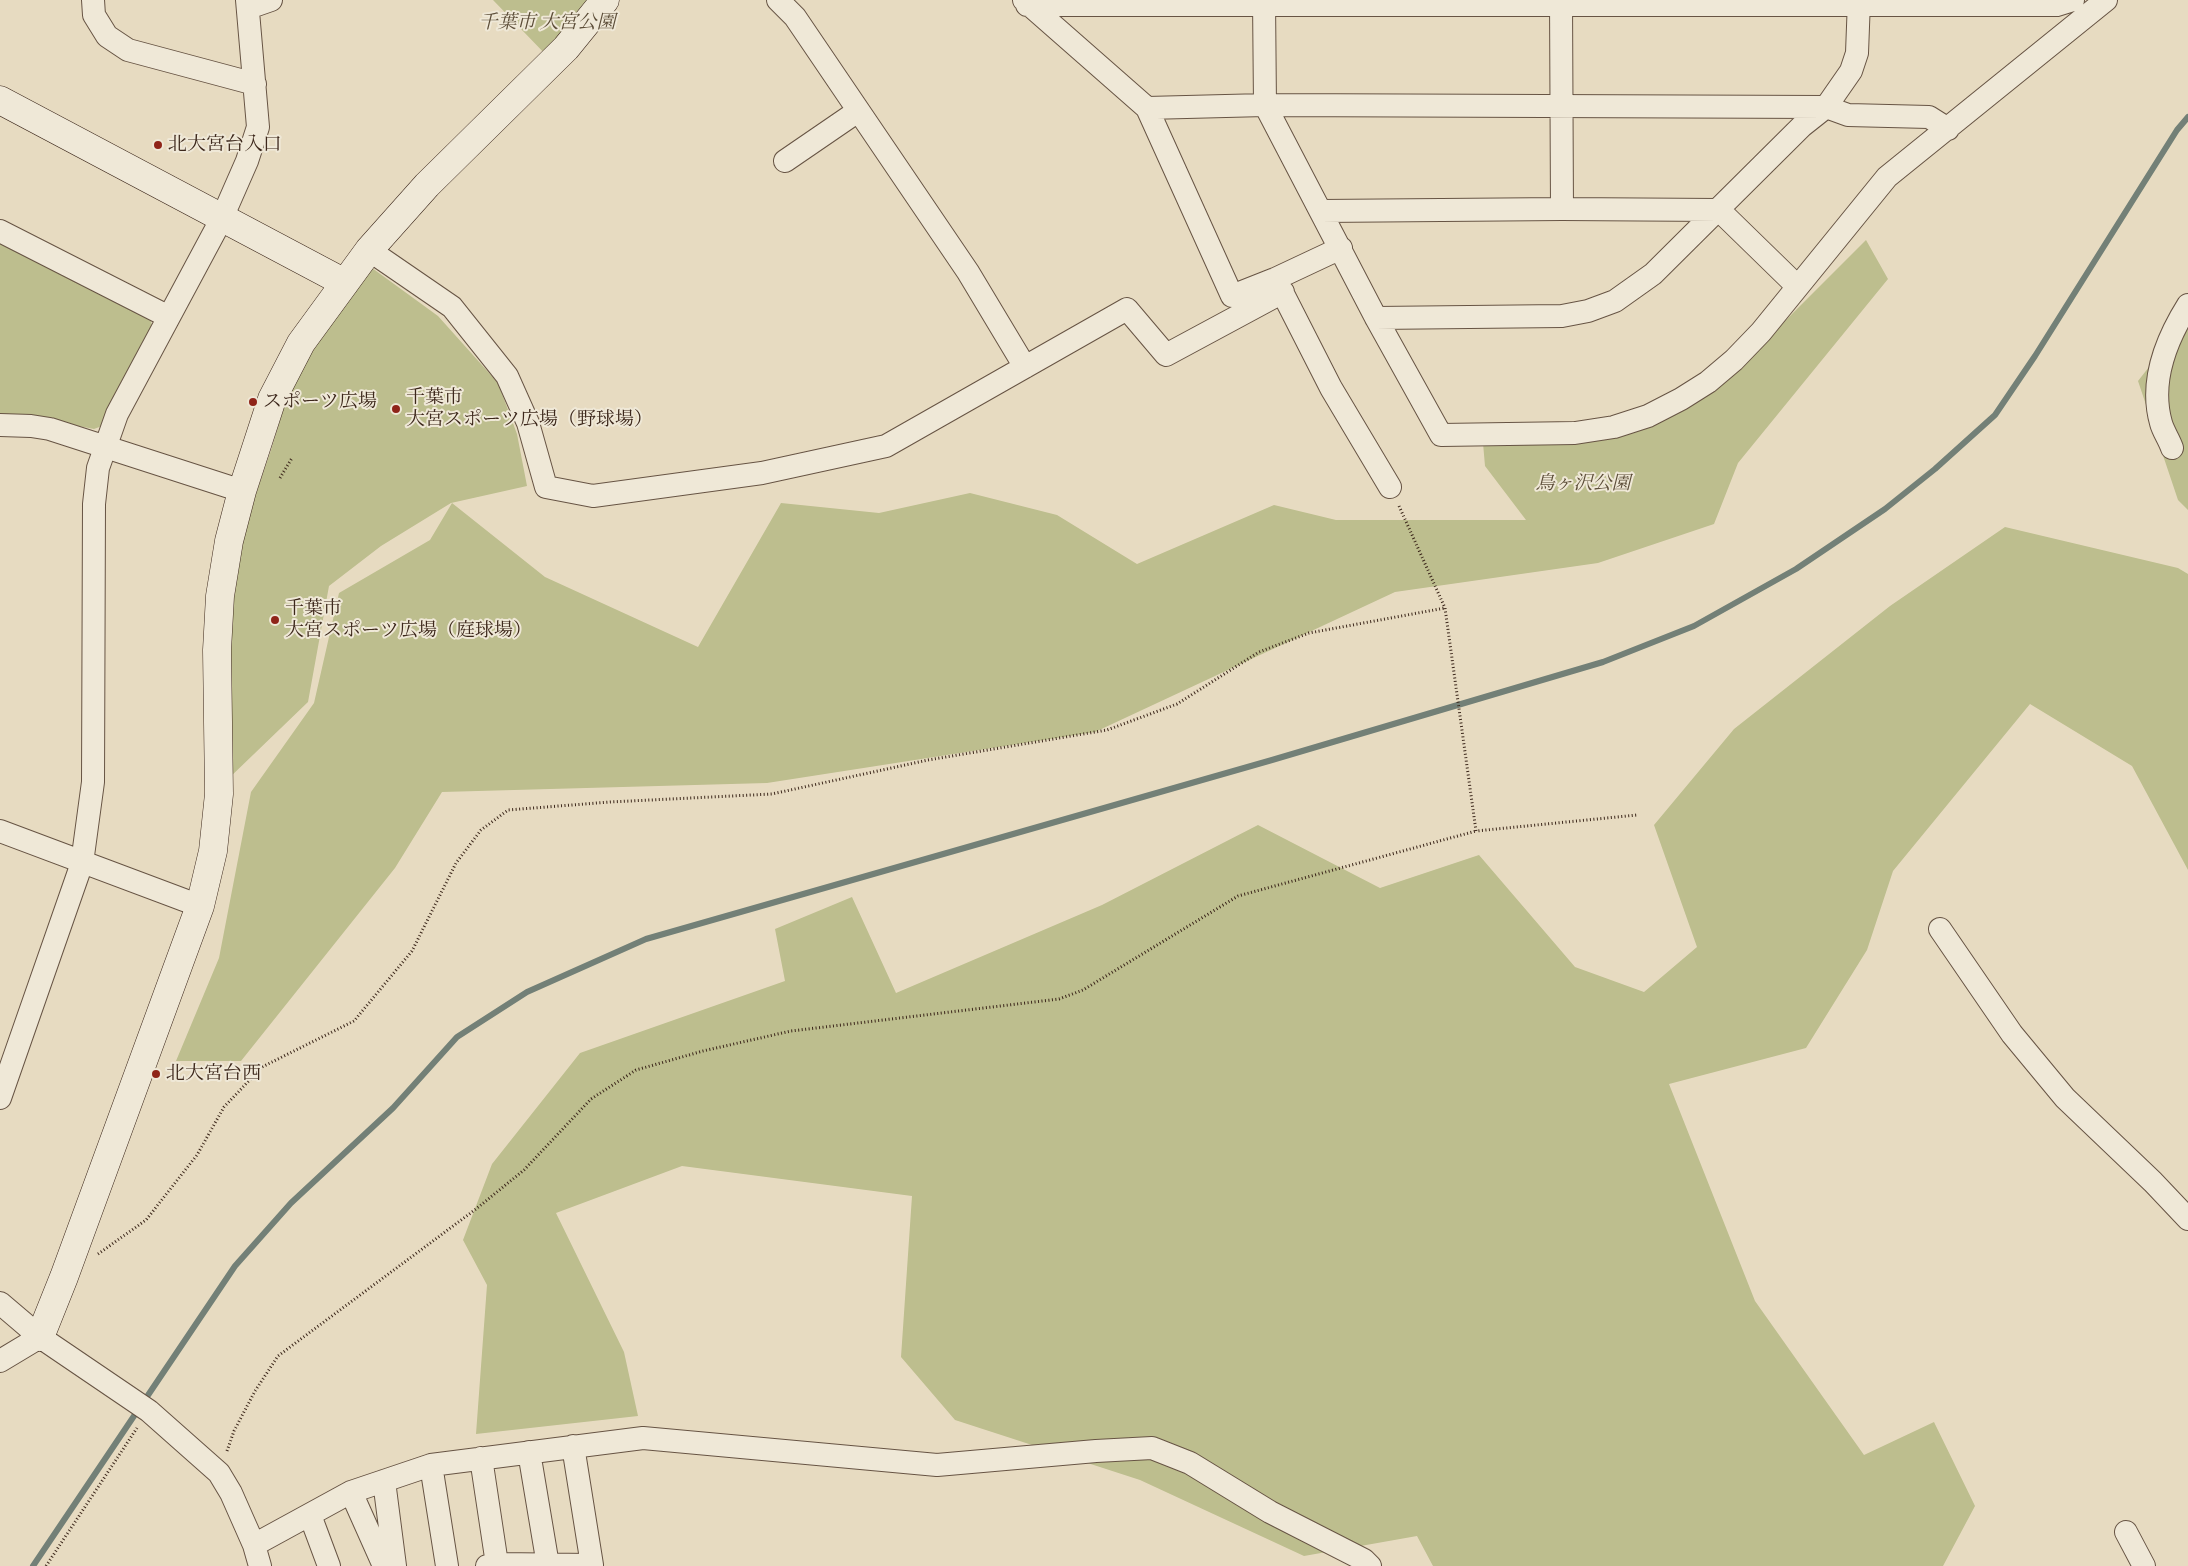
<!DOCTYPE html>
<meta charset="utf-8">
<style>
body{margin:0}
canvas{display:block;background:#e7dbc1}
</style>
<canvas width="2188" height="1566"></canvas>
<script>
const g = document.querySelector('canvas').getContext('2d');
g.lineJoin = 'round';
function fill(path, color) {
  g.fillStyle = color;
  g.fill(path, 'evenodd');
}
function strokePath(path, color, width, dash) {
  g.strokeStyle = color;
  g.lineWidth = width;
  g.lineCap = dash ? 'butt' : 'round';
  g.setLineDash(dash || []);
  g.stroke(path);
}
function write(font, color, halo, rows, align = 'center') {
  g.font = font + ' "Gentium Book Plus","Noto Serif JP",serif';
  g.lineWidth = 4;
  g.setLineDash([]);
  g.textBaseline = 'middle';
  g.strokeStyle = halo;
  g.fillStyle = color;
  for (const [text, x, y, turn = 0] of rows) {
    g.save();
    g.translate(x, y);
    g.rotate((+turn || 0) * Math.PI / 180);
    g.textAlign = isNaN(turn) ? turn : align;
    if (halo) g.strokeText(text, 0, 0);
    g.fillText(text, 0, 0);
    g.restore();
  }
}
fill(new Path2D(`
 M 493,0 L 594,0 L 549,58 Z
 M 0,237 L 150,318 L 152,325 L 102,426 L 94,429 L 27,416 L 0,414 Z
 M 1866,240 L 1888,279 L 1738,463 L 1714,524 L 1598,563 L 1395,592 L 1095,732 L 767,783 L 442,792 L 395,868 L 241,1061 L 176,1061 L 219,958 L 251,792 L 314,703 L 339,593 L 430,540 L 452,503 L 545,577 L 698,647 L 781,503 L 879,513 L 970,493 L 1057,515 L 1137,564 L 1274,505 L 1336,520 L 1526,520 L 1485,466 L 1483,443 L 1569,442 L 1724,382 Z
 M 372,268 L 438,316 L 498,383 L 517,434 L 527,486 L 451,503 L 381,546 L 329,586 L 308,702 L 227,780 L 224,653 L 237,549 L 271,450 L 291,384 L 306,358 Z
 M 2188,317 L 2188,510 L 2178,500 L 2138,381 Z
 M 2005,527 L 2178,568 L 2188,574 L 2188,870 L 2132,766 L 2030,704 L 1893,871 L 1867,950 L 1806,1048 L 1669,1084 L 1755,1301 L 1864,1455 L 1934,1422 L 1975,1506 L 1943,1566 L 1433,1566 L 1417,1536 L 1304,1556 L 1140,1480 L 955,1420 L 901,1357 L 912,1196 L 682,1166 L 556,1213 L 624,1352 L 638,1416 L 476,1434 L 487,1285 L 463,1240 L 492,1164 L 580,1053 L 785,981 L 775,929 L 852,897 L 896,993 L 1102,905 L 1258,825 L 1380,888 L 1479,855 L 1575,967 L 1644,992 L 1697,947 L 1654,825 L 1734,729 L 1890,606 Z`), '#bdbe8e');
strokePath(new Path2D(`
 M 33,1566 L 235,1266 L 291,1203 L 393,1108 L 457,1037 L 527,992 L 646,939 L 1272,760 L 1603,662 L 1694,626 L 1796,569 L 1885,509 L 1935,469 L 1995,415 L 2035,356 L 2177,130 L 2188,117`), '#738077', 6);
const street = new Path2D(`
 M 93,0 L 94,15 L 107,36 L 128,50 L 255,84
 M 778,0 L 795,17 L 968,272 L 1025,367
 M 1024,0 L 1147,108 L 1232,296 L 1275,279 L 1341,248
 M 1264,0 L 1265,105 L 1376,318 L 1441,435 L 1575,433 L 1614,427 L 1648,416 L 1681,399 L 1708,382 L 1734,360 L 1761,332 L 1887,177 L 2106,0
 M 1561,0 L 1562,209
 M 1027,5 L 2057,5 L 2073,0
 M 248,8 L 271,0
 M 1147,108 L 1265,105 L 1826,107 L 1848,115 L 1929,117 L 1948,129
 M 785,161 L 858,111
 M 1321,211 L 1562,209 L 1719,210 L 1797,286
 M 0,231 L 169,317
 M 369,250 L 452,307 L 507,376 L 528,423 L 546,487 L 593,496 L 762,473 L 886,446 L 1127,309 L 1166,355 L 1283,292
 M 1276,280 L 1331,388 L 1390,487
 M 1376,318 L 1562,316 L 1588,311 L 1615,301 L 1653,274 L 1802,126 L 1826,107 L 1851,71 L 1857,53 L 1859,0
 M 0,425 L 31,426 L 50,429 L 242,491
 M 2172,448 C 2169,439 2163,431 2161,423 C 2149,381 2166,340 2188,305
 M 0,831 L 200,906
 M 1940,929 L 2012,1034 L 2065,1098 L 2153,1182 L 2188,1219
 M 0,1098 L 82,863 L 93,782 L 94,504 L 98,468 L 117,414 L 222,218 L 247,161 L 258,127 L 247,0
 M 0,1303 L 40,1337 L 149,1411 L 219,1473 L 231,1493 L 254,1545 L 260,1566
 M 0,1361 L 40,1337
 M 529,1452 L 548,1565
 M 481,1458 L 497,1564
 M 431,1465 L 447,1566
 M 384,1481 L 395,1566
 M 351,1492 L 384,1566
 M 310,1515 L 329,1566
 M 2126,1532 L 2144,1566
 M 254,1545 L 351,1492 L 431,1465 L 643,1438 L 937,1465 L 1096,1451 L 1152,1448 L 1190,1463 L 1270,1512 L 1364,1560 L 1370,1566
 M 487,1566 L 497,1564 L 592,1565 L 573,1446`);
const secondary = new Path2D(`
 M 0,100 L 345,283
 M 40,1337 L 64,1277 L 200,906 L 213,851 L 219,794 L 217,650 L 220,596 L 229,541 L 242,491 L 272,399 L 301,343 L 369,250 L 427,185 L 566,48 L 605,0`);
strokePath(street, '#675444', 24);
strokePath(secondary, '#3c271b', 29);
strokePath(new Path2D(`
 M 280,478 L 292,458
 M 1399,506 L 1445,608 L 1476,831 L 1637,815
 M 98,1254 L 146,1220 L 197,1155 L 224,1107 L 262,1067 L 354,1021 L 412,951 L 456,863 L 481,830 L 508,810 L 610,802 L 772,794 L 928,760 L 1107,730 L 1177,704 L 1259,652 L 1309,633 L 1445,608
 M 227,1451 L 234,1431 L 255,1391 L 278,1356 L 476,1209 L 524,1170 L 591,1099 L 636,1070 L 703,1051 L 791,1031 L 1059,999 L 1083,990 L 1238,896 L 1476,831
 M 46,1566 L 137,1428`), '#3c271b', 3, [1, 2.5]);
strokePath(street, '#efe8d7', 22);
strokePath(secondary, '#efe8d7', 28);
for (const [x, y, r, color] of [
 [158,145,5,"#8f2418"],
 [253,402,5,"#8f2418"],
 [396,409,5,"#8f2418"],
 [275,620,5,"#8f2418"],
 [156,1074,5,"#8f2418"]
]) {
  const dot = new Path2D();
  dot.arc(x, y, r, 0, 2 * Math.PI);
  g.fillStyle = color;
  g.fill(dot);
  strokePath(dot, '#efe8d7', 2);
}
write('italic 19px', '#5c4d38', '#efe8d7', [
 ["千葉市 大宮公園",547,23],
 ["鳥ヶ沢公園",1583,484]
]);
write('19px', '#3c271b', '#efe8d7', [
 ["北大宮台入口",168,145],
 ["千葉市",406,398],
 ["大宮スポーツ広場（野球場）",406,420],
 ["スポーツ広場",263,402],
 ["千葉市",285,609],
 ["大宮スポーツ広場（庭球場）",285,631],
 ["北大宮台西",166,1074]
], 'left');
</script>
